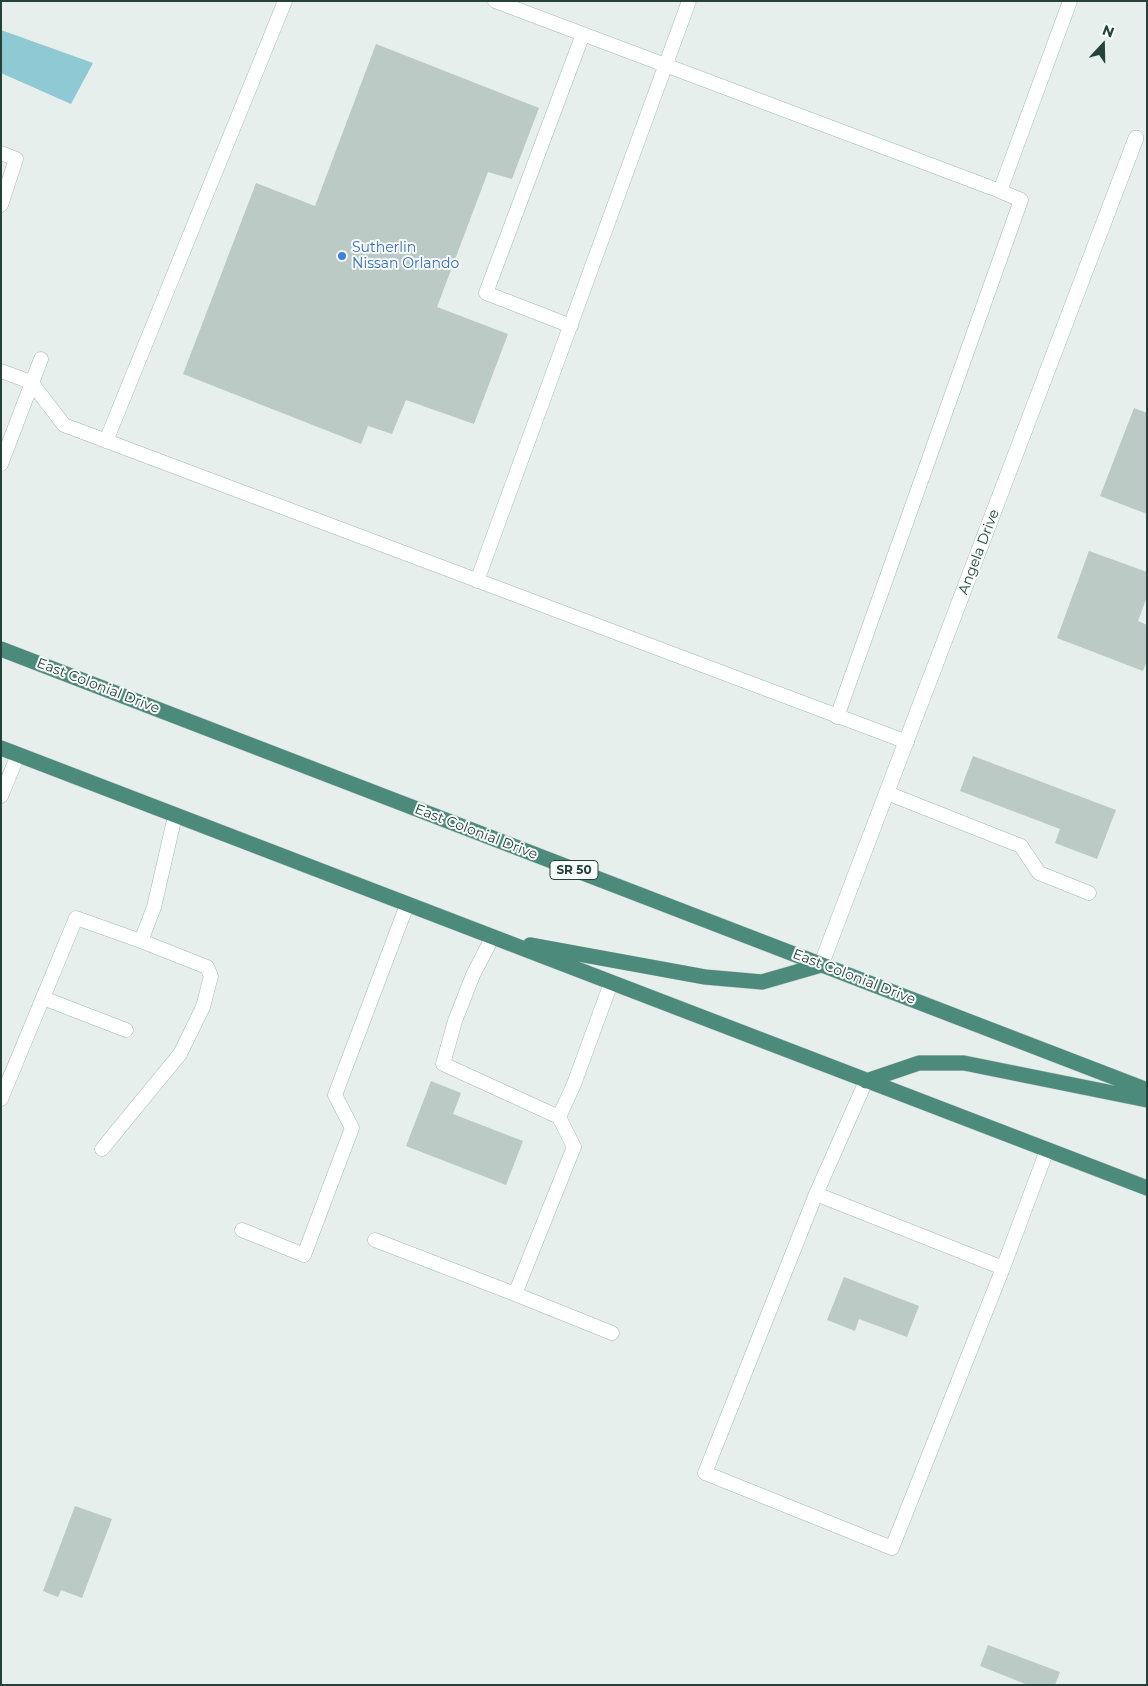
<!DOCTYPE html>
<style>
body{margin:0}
#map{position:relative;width:1148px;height:1686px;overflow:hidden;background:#e6efeb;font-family:Montserrat,sans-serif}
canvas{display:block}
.frame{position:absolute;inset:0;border:2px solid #24423a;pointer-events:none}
.north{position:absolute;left:1078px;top:20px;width:50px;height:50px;-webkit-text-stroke:4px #f7fbf9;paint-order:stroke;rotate:21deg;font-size:14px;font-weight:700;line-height:20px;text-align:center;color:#24423a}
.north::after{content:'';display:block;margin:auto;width:18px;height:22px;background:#24423a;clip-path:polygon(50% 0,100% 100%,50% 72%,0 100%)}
</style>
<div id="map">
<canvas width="1148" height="1686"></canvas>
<div class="frame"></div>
<div class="north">N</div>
</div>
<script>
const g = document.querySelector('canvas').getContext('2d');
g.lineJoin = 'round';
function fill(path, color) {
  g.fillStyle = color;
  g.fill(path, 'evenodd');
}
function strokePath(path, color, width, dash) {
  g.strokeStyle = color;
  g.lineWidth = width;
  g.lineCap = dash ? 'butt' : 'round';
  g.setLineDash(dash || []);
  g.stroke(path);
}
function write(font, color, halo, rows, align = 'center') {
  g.font = font + ' Montserrat,sans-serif';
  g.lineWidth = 4;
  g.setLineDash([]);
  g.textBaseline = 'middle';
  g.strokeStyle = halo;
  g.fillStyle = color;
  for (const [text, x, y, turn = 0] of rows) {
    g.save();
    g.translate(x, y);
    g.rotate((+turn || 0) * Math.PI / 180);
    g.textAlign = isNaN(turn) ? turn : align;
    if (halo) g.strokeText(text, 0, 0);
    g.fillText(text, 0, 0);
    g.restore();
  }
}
fill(new Path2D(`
 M 1,30 L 93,63 L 71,104 L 1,73 Z`), '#8ec9d4');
fill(new Path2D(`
 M 376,44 L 539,108 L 512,179 L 488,172 L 437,307 L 508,334 L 474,424 L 406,400 L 392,434 L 368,426 L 361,444 L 183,374 L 256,183 L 315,206 Z
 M 1134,408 L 1147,413 L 1147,514 L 1100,496 Z
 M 1089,551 L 1147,572 L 1147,597 L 1138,621 L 1147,625 L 1147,661 L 1143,671 L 1057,638 Z
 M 973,756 L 1116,810 L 1097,859 L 1055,843 L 1060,829 L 960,791 Z
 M 431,1081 L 461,1093 L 453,1114 L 523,1141 L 506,1185 L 406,1146 Z
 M 844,1277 L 919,1306 L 907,1337 L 859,1319 L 855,1331 L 827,1320 Z
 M 75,1506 L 112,1519 L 82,1598 L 61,1590 L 58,1597 L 43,1591 Z
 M 988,1645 L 1060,1672 L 1055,1685 L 1028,1685 L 980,1666 Z`), '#bbcac4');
const service = new Path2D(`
 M 495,1 L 1000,191
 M 1,153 L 16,159 L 1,205
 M 571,326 L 486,293 L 583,34
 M 1,371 L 31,382 L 64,425 L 907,742
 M 106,441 L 285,1
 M 1,464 L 41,359
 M 477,581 L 689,1
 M 837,717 L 1021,200 L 1000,191 L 1070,1
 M 887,793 L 1021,846 L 1039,873 L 1089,893
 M 1,796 L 18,755
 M 492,938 L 473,975 L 455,1021 L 443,1064 L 559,1117
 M 611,983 L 574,1084 L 559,1117 L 574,1147 L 515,1294 L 612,1333
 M 43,998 L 126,1030
 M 866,1081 L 816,1194 L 705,1473 L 892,1548 L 1003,1268
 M 1,1099 L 76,918 L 141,941 L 154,907 L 175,816
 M 102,1149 L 180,1054 L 203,1007 L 211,976 L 207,967 L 141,941
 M 816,1194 L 1003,1268 L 1047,1150
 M 242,1230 L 304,1255 L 352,1128 L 335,1095 L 407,905
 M 375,1240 L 515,1294`);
const minor = new Path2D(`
 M 821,965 L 1136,138`);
const trunk = new Path2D(`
 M 1,649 L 1147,1090
 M 1,748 L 1147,1188
 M 530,945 L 705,977 L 762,982 L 821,965
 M 866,1081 L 919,1063 L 964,1063 L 1147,1100`);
strokePath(service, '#a8b8b2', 15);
strokePath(minor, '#a8b8b2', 16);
strokePath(trunk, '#c2cac8', 16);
strokePath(service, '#fff', 14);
strokePath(minor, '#fff', 15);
strokePath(trunk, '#4c8a7c', 15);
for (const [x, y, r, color] of [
 [342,256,5,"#3f7fe0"]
]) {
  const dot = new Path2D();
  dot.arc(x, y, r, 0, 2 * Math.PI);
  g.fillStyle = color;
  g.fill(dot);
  strokePath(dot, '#f7fbf9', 2);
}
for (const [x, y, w] of [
 [574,870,48]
]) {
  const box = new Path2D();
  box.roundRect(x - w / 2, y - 9.5, w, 19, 4);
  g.fillStyle = '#f7fbf9';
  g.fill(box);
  strokePath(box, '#24423a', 1);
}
write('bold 12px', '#24423a', null, [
 ["SR 50",574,870]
]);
write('14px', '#366cbe', '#f7fbf9', [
 ["Sutherlin",352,248],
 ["Nissan Orlando",352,264]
], 'left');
write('14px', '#24423a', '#f7fbf9', [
 ["Angela Drive",979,552,-69],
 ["East Colonial Drive",98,686,21],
 ["East Colonial Drive",476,832,21],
 ["East Colonial Drive",854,977,21]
]);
</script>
